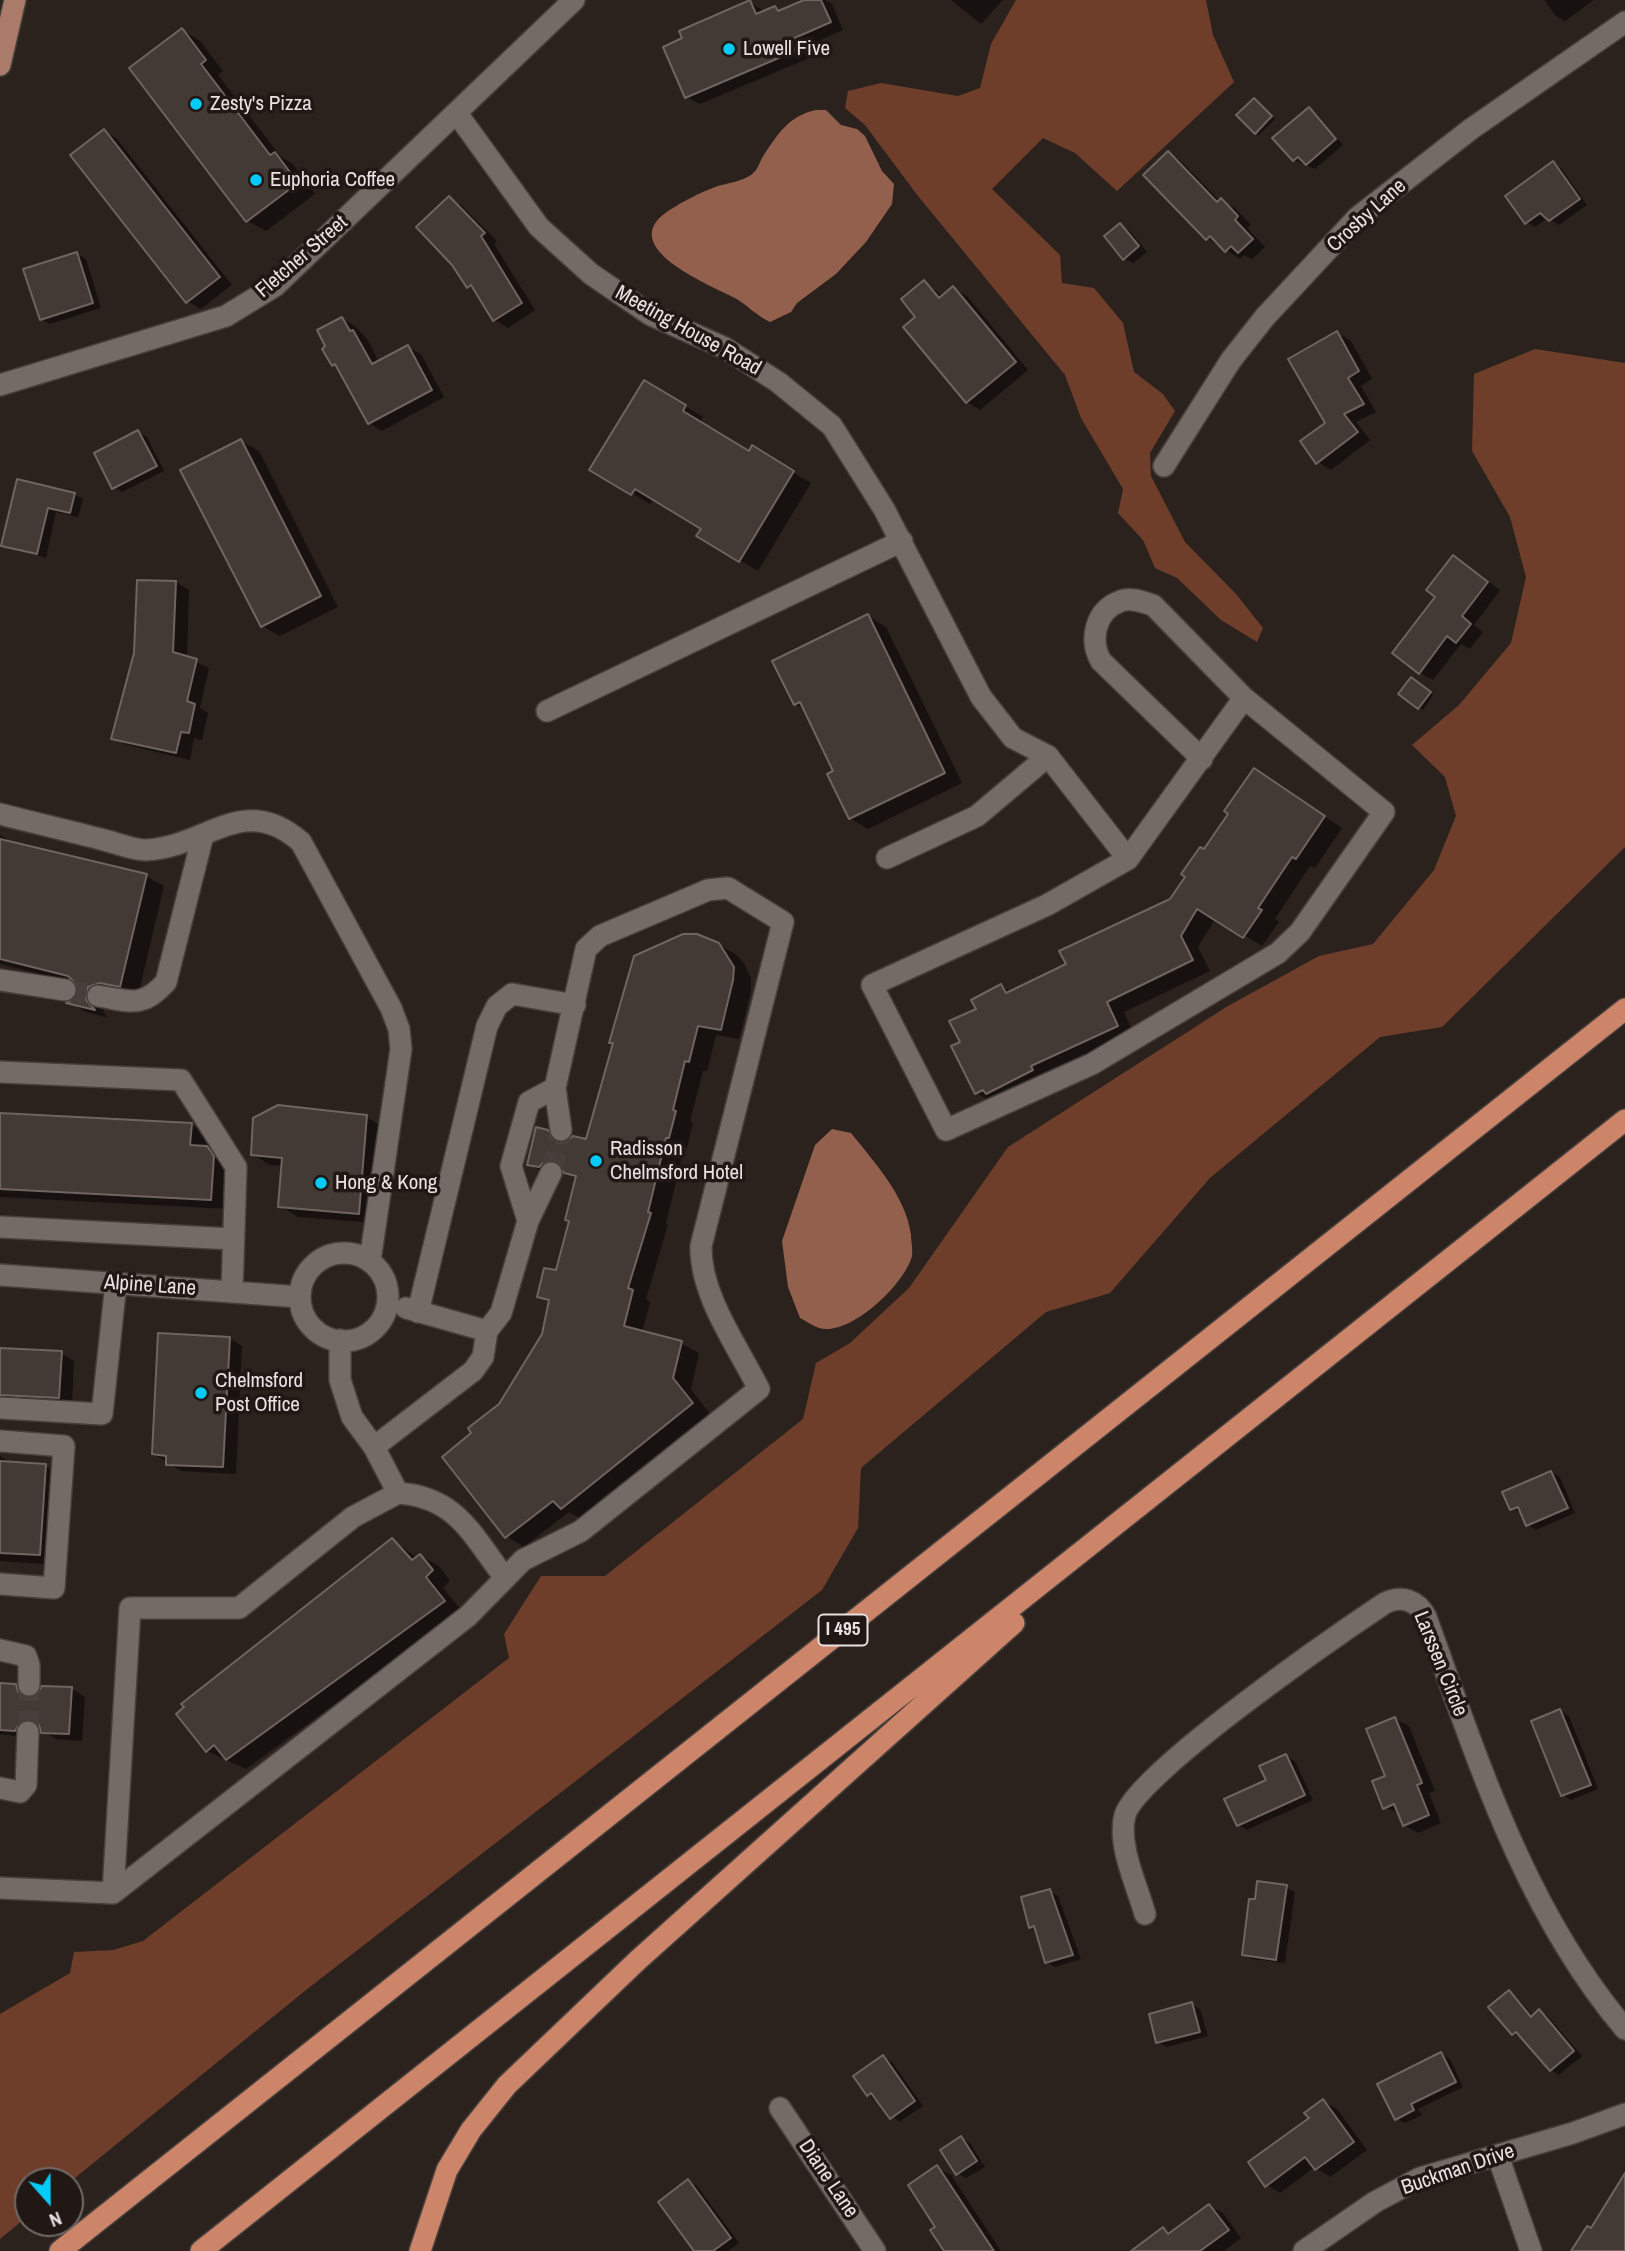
<!DOCTYPE html>
<style>
body{margin:0}
#map{position:relative;width:1625px;height:2251px;overflow:hidden;background:#2b221e;font-family:"Archivo Narrow",sans-serif}
canvas{display:block}
.north{position:absolute;left:14px;top:2167px;width:70px;height:70px;box-sizing:border-box;background:#211815;border:2px solid #716966;border-radius:50%;rotate:159deg;font-size:19px;font-weight:700;line-height:28px;text-align:center;color:#e8e2e0}
.north::after{content:'';display:block;margin:auto;width:24px;height:32px;background:#05cbf9;clip-path:polygon(50% 0,100% 100%,50% 72%,0 100%)}
</style>
<div id="map">
<canvas width="1625" height="2251"></canvas>
<div class="north">N</div>
</div>
<script>
const g = document.querySelector('canvas').getContext('2d');
g.lineJoin = 'round';
function fill(path, color) {
  g.fillStyle = color;
  g.fill(path, 'evenodd');
}
function strokePath(path, color, width, dash) {
  g.strokeStyle = color;
  g.lineWidth = width;
  g.lineCap = dash ? 'butt' : 'round';
  g.setLineDash(dash || []);
  g.stroke(path);
}
function write(font, color, halo, rows, align = 'center') {
  g.font = font + ' "Archivo Narrow",sans-serif';
  g.lineWidth = 7;
  g.setLineDash([]);
  g.textBaseline = 'middle';
  g.strokeStyle = halo;
  g.fillStyle = color;
  for (const [text, x, y, turn = 0] of rows) {
    g.save();
    g.translate(x, y);
    g.rotate((+turn || 0) * Math.PI / 180);
    g.textAlign = isNaN(turn) ? turn : align;
    if (halo) g.strokeText(text, 0, 0);
    g.fillText(text, 0, 0);
    g.restore();
  }
}
fill(new Path2D(`
 M 1016,0 L 1206,0 L 1213,35 L 1234,82 L 1117,191 L 1075,153 L 1043,138 L 992,189 L 1060,255 L 1062,283 L 1094,288 L 1123,323 L 1134,372 L 1163,394 L 1175,411 L 1150,453 L 1151,476 L 1185,542 L 1236,594 L 1263,628 L 1257,642 L 1221,620 L 1177,578 L 1155,568 L 1143,540 L 1118,513 L 1123,489 L 1081,418 L 1065,375 L 918,196 L 865,125 L 845,108 L 848,91 L 881,83 L 958,96 L 980,88 L 991,44 Z
 M 1535,349 L 1625,363 L 1625,847 L 1442,1027 L 1380,1037 L 1210,1178 L 1110,1293 L 1046,1312 L 861,1468 L 858,1528 L 822,1590 L 306,1990 L 70,2182 L 28,2181 L 28,2216 L 0,2239 L 0,2014 L 70,1973 L 74,1952 L 113,1950 L 143,1941 L 509,1658 L 504,1634 L 541,1576 L 605,1576 L 803,1419 L 816,1363 L 850,1343 L 909,1288 L 1008,1147 L 1228,1006 L 1319,956 L 1373,944 L 1434,870 L 1456,816 L 1445,777 L 1412,745 L 1459,705 L 1511,643 L 1526,577 L 1510,517 L 1472,451 L 1474,374 Z`), '#6e3e2b');
fill(new Path2D(`
 M 816,110 L 826,110 L 841,125 L 857,129 L 865,136 L 882,171 L 894,184 L 892,204 L 866,242 L 836,274 L 797,303 L 791,312 L 770,322 C 757,316 747,305 735,298 C 710,285 614,247 668,211 C 682,202 699,193 715,187 C 727,183 741,182 751,175 C 757,171 759,164 762,158 C 777,135 788,116 816,110 Z
 M 832,1129 L 851,1133 C 874,1162 906,1196 911,1235 C 911,1241 913,1250 912,1256 C 905,1284 850,1337 819,1328 C 813,1326 806,1321 800,1318 L 788,1287 L 782,1241 L 815,1145 Z`), '#92604c');
fill(new Path2D(`
 M 809,0 L 826,0 L 832,4 L 843,30 L 802,48 L 807,59 L 700,104 L 686,97 L 750,2 L 765,12 L 775,8 L 782,12 Z
 M 951,0 L 1003,0 L 981,24 Z
 M 1544,0 L 1594,0 L 1565,21 L 1556,16 Z
 M 182,30 L 200,41 L 223,71 L 218,75 L 281,157 L 293,164 L 315,194 L 266,231 L 248,221 Z
 M 1254,100 L 1275,119 L 1259,135 L 1256,133 Z
 M 1309,109 L 1317,114 L 1343,145 L 1315,169 L 1294,160 Z
 M 104,131 L 117,139 L 232,285 L 201,309 L 187,301 Z
 M 1168,153 L 1181,161 L 1220,201 L 1235,208 L 1251,225 L 1247,228 L 1265,247 L 1252,259 L 1244,255 L 1240,259 L 1207,238 Z
 M 1553,164 L 1561,168 L 1587,205 L 1559,225 L 1548,218 L 1535,227 L 1526,222 Z
 M 449,198 L 462,206 L 497,241 L 494,244 L 535,310 L 508,328 L 495,320 L 476,291 L 469,286 Z
 M 1120,225 L 1129,230 L 1147,252 L 1133,263 L 1124,258 Z
 M 77,254 L 86,259 L 101,308 L 50,324 L 41,319 Z
 M 924,282 L 943,296 L 953,288 L 967,296 L 1028,370 L 980,410 L 967,402 L 918,317 Z
 M 342,319 L 355,326 L 367,339 L 379,362 L 408,347 L 421,354 L 444,397 L 382,431 L 369,423 L 339,368 L 333,365 L 328,347 Z
 M 1337,333 L 1351,341 L 1372,379 L 1361,386 L 1376,412 L 1356,422 L 1370,440 L 1331,470 L 1318,462 L 1327,423 Z
 M 645,382 L 703,417 L 700,423 L 749,453 L 752,448 L 811,483 L 758,571 L 699,536 L 703,529 L 653,499 L 650,504 L 592,469 Z
 M 138,432 L 147,437 L 164,471 L 122,492 L 114,487 Z
 M 241,441 L 259,451 L 338,607 L 280,636 L 262,626 Z
 M 18,481 L 74,494 L 83,499 L 78,517 L 56,512 L 46,558 L 3,545 Z
 M 1453,557 L 1500,590 L 1474,625 L 1483,632 L 1470,649 L 1461,644 L 1433,680 L 1420,673 L 1437,596 Z
 M 176,582 L 189,590 L 187,658 L 209,668 L 200,708 L 208,713 L 202,740 L 194,738 L 190,760 L 127,745 L 113,738 Z
 M 868,616 L 886,627 L 962,783 L 868,829 L 850,818 L 836,771 L 806,710 L 795,704 Z
 M 1415,681 L 1433,695 L 1423,710 L 1401,694 Z
 M 1272,781 L 1342,828 L 1315,868 L 1310,866 L 1275,919 L 1279,922 L 1262,946 L 1216,918 L 1198,947 L 1210,971 L 1124,1012 L 1135,1036 L 994,1103 L 976,1093 L 963,1042 L 978,1009 L 1001,986 L 1012,992 L 1068,965 L 1171,901 L 1204,851 Z
 M 0,835 L 17,845 L 146,876 L 164,886 L 138,996 L 106,997 L 103,1012 L 109,1018 L 86,1012 L 70,1003 L 76,1000 L 80,992 L 77,983 L 0,964 Z
 M 718,944 L 737,955 L 745,965 L 751,978 L 751,991 L 739,1039 L 716,1035 L 707,1071 L 703,1071 L 690,1121 L 693,1123 L 687,1148 L 684,1148 L 666,1223 L 668,1225 L 646,1299 L 650,1302 L 642,1333 L 681,1343 L 699,1353 L 691,1389 L 710,1414 L 580,1518 L 569,1512 L 524,1547 L 506,1536 L 474,1433 L 500,1405 L 543,1335 L 550,1302 L 539,1296 L 558,1272 L 571,1221 L 577,1179 L 565,1171 L 558,1177 L 547,1174 L 529,1164 L 547,1132 L 566,1143 L 588,1141 Z
 M 0,1115 L 191,1124 L 208,1134 L 208,1148 L 224,1158 L 230,1167 L 228,1209 L 0,1197 Z
 M 366,1117 L 384,1127 L 377,1223 L 298,1217 L 280,1206 L 283,1166 L 270,1165 L 252,1154 Z
 M 229,1338 L 242,1346 L 236,1474 L 181,1471 L 154,1454 Z
 M 0,1349 L 61,1353 L 74,1361 L 72,1405 L 0,1402 Z
 M 0,1456 L 12,1463 L 45,1466 L 63,1476 L 58,1565 L 0,1561 Z
 M 1551,1472 L 1560,1477 L 1575,1513 L 1536,1530 L 1528,1525 L 1522,1513 L 1512,1509 Z
 M 392,1540 L 417,1558 L 421,1556 L 439,1566 L 450,1581 L 443,1588 L 462,1611 L 246,1769 L 207,1751 Z
 M 0,1685 L 15,1686 L 29,1694 L 31,1699 L 72,1689 L 85,1697 L 82,1741 L 56,1739 L 43,1731 L 41,1726 L 35,1728 L 29,1738 L 0,1734 Z
 M 1560,1711 L 1569,1716 L 1598,1789 L 1571,1800 L 1563,1795 Z
 M 1395,1719 L 1409,1726 L 1435,1791 L 1429,1793 L 1441,1823 L 1418,1833 L 1404,1825 L 1400,1814 L 1384,1807 Z
 M 1286,1756 L 1295,1761 L 1313,1800 L 1247,1830 L 1238,1825 Z
 M 1286,1887 L 1295,1892 L 1285,1963 L 1252,1959 L 1243,1954 Z
 M 1050,1891 L 1058,1896 L 1081,1959 L 1055,1967 L 1046,1962 L 1037,1930 L 1031,1927 Z
 M 1509,1992 L 1517,1997 L 1533,2016 L 1540,2011 L 1548,2016 L 1582,2056 L 1559,2075 L 1551,2070 L 1523,2038 L 1513,2034 Z
 M 1191,2004 L 1200,2009 L 1208,2036 L 1167,2047 L 1158,2042 Z
 M 1441,2054 L 1450,2059 L 1463,2087 L 1418,2109 L 1422,2115 L 1405,2123 L 1396,2118 Z
 M 883,2057 L 892,2062 L 923,2106 L 899,2122 L 869,2095 Z
 M 1323,2101 L 1337,2109 L 1367,2150 L 1330,2177 L 1315,2167 L 1280,2193 L 1267,2185 Z
 M 961,2138 L 970,2143 L 985,2167 L 966,2178 L 957,2173 Z
 M 937,2168 L 951,2175 L 1001,2251 L 946,2251 L 938,2227 Z
 M 688,2181 L 697,2186 L 739,2243 L 728,2251 L 696,2251 Z
 M 1209,2206 L 1223,2213 L 1241,2238 L 1224,2251 L 1134,2251 L 1163,2230 L 1171,2234 Z`), '#0007');
const building = new Path2D(`
 M 750,0 L 756,14 L 775,6 L 778,11 L 804,0 L 821,0 L 831,22 L 790,40 L 795,51 L 685,98 L 663,47 L 682,38 L 679,31 Z
 M 182,28 L 206,60 L 201,64 L 270,155 L 275,152 L 298,183 L 246,222 L 129,68 Z
 M 1254,98 L 1272,116 L 1255,134 L 1236,115 Z
 M 1309,107 L 1336,139 L 1306,165 L 1298,157 L 1293,161 L 1272,138 Z
 M 104,129 L 220,277 L 186,303 L 70,155 Z
 M 1168,151 L 1217,202 L 1221,198 L 1238,216 L 1235,220 L 1253,239 L 1238,253 L 1231,246 L 1225,252 L 1210,236 L 1206,240 L 1143,175 Z
 M 1553,161 L 1580,199 L 1549,221 L 1540,213 L 1525,224 L 1505,196 Z
 M 449,196 L 485,233 L 481,236 L 522,303 L 493,321 L 471,285 L 467,288 L 452,265 L 416,227 Z
 M 1120,223 L 1139,246 L 1123,260 L 1104,236 Z
 M 77,252 L 93,303 L 40,320 L 23,269 Z
 M 924,280 L 939,298 L 953,286 L 1016,362 L 966,403 L 903,327 L 915,317 L 901,299 Z
 M 342,317 L 350,331 L 353,330 L 372,364 L 408,345 L 432,390 L 368,424 L 335,364 L 332,366 L 322,349 L 325,346 L 317,330 Z
 M 1337,331 L 1359,371 L 1348,378 L 1364,404 L 1344,414 L 1358,432 L 1316,464 L 1300,441 L 1325,423 L 1288,359 Z
 M 644,380 L 686,405 L 683,411 L 749,451 L 752,445 L 794,471 L 739,562 L 696,536 L 701,529 L 635,489 L 631,495 L 589,470 Z
 M 138,430 L 157,466 L 112,489 L 94,453 Z
 M 241,439 L 321,596 L 261,627 L 180,470 Z
 M 17,479 L 75,493 L 70,513 L 48,508 L 37,554 L 1,546 Z
 M 1453,555 L 1488,582 L 1462,616 L 1471,624 L 1456,643 L 1447,636 L 1419,674 L 1392,653 L 1435,597 L 1426,590 Z
 M 137,580 L 176,581 L 173,652 L 197,659 L 187,701 L 195,704 L 189,733 L 181,732 L 176,753 L 111,739 L 134,653 Z
 M 868,614 L 945,773 L 849,819 L 827,774 L 833,771 L 800,702 L 794,705 L 772,661 Z
 M 1411,677 L 1431,692 L 1418,709 L 1398,694 Z
 M 1254,768 L 1325,816 L 1296,859 L 1292,857 L 1258,908 L 1262,910 L 1243,938 L 1197,909 L 1181,936 L 1193,960 L 1107,1002 L 1118,1026 L 1031,1066 L 1033,1070 L 986,1094 L 983,1090 L 975,1094 L 951,1046 L 960,1042 L 949,1021 L 976,1009 L 971,1000 L 1001,984 L 1006,993 L 1066,964 L 1059,951 L 1170,899 L 1185,877 L 1181,874 L 1200,847 L 1204,849 L 1228,814 L 1224,811 Z
 M 0,839 L 147,874 L 120,987 L 100,983 L 88,987 L 86,1000 L 95,1010 L 66,1003 L 75,999 L 78,991 L 77,985 L 68,976 L 0,959 Z
 M 683,934 L 697,934 L 719,943 L 734,967 L 733,980 L 721,1030 L 698,1026 L 689,1062 L 685,1061 L 673,1110 L 676,1111 L 669,1138 L 666,1138 L 648,1212 L 651,1213 L 628,1288 L 633,1290 L 624,1326 L 682,1341 L 673,1378 L 693,1403 L 561,1509 L 553,1501 L 505,1538 L 442,1457 L 471,1433 L 468,1428 L 499,1404 L 542,1334 L 549,1300 L 537,1297 L 544,1268 L 556,1270 L 569,1221 L 565,1220 L 576,1176 L 564,1173 L 556,1161 L 544,1162 L 539,1167 L 527,1165 L 536,1127 L 548,1130 L 557,1142 L 564,1143 L 573,1136 L 586,1139 L 613,1043 L 609,1043 L 634,956 Z
 M 278,1105 L 367,1115 L 359,1214 L 278,1207 L 282,1158 L 251,1155 L 253,1118 Z
 M 0,1113 L 192,1123 L 190,1145 L 207,1146 L 214,1156 L 211,1200 L 0,1189 Z
 M 158,1333 L 230,1337 L 223,1467 L 166,1465 L 166,1456 L 152,1454 Z
 M 0,1348 L 62,1351 L 59,1398 L 0,1395 Z
 M 0,1461 L 46,1464 L 40,1555 L 0,1553 Z
 M 1551,1471 L 1568,1508 L 1526,1526 L 1518,1507 L 1510,1510 L 1502,1492 Z
 M 392,1538 L 412,1560 L 420,1554 L 433,1570 L 426,1577 L 445,1601 L 226,1760 L 214,1745 L 206,1752 L 176,1714 L 184,1707 L 181,1704 Z
 M 0,1683 L 16,1684 L 18,1692 L 28,1698 L 36,1696 L 42,1686 L 72,1687 L 69,1734 L 41,1733 L 39,1725 L 29,1719 L 21,1721 L 15,1731 L 0,1730 Z
 M 1560,1709 L 1591,1785 L 1561,1796 L 1531,1721 Z
 M 1395,1717 L 1422,1783 L 1417,1785 L 1429,1815 L 1403,1826 L 1394,1804 L 1383,1809 L 1372,1781 L 1385,1776 L 1366,1729 Z
 M 1286,1754 L 1305,1795 L 1237,1826 L 1224,1799 L 1266,1780 L 1259,1766 Z
 M 1257,1881 L 1287,1885 L 1276,1960 L 1242,1955 L 1249,1899 L 1255,1899 Z
 M 1050,1889 L 1073,1955 L 1045,1963 L 1034,1926 L 1029,1928 L 1021,1897 Z
 M 1509,1990 L 1531,2017 L 1539,2009 L 1574,2051 L 1550,2071 L 1516,2032 L 1512,2035 L 1488,2007 Z
 M 1192,2002 L 1200,2032 L 1156,2043 L 1149,2014 Z
 M 1441,2052 L 1456,2082 L 1411,2104 L 1414,2110 L 1395,2120 L 1377,2084 Z
 M 883,2055 L 915,2101 L 890,2119 L 871,2093 L 867,2096 L 853,2076 Z
 M 1323,2099 L 1354,2142 L 1315,2170 L 1305,2157 L 1265,2187 L 1248,2162 L 1309,2118 L 1304,2113 Z
 M 961,2136 L 977,2161 L 956,2175 L 940,2150 Z
 M 937,2165 L 994,2251 L 944,2251 L 930,2230 L 935,2227 L 908,2185 Z
 M 1625,2173 L 1625,2251 L 1571,2251 L 1587,2226 L 1591,2228 Z
 M 688,2179 L 731,2238 L 713,2251 L 694,2251 L 658,2202 Z
 M 1209,2204 L 1229,2230 L 1200,2251 L 1131,2251 L 1163,2227 L 1168,2234 Z`);
fill(building, '#433935');
strokePath(building, '#6f6460', 2);
strokePath(new Path2D(`
 M 65,990 L 98,996
 M 551,1173 L 561,1130
 M 28,1732 L 29,1685`), '#473f3b', 21, [21, 10]);
const minor = new Path2D(`
 M 458,115 L 539,227 L 591,274 L 651,315 L 725,348 L 778,382 L 832,426 L 884,509 L 981,697 L 1013,738 L 1048,756 L 1128,859
 M 0,385 L 226,316 L 275,286 L 574,0
 M 1164,466 L 1231,360 L 1265,317 L 1358,217 L 1471,129 L 1625,22
 M 547,711 L 902,541
 M 1202,759 L 1101,661 C 1089,640 1095,610 1121,601 C 1131,597 1143,602 1153,605 L 1244,698 L 1384,812 L 1300,932 L 1278,953 L 1092,1064 L 946,1130 L 872,985 L 1047,905 L 1128,859 L 1244,698
 M 0,814 C 35,823 70,831 104,840 C 117,843 133,850 146,850 C 208,847 243,791 301,842 L 391,1008 L 399,1029 L 401,1049 L 370,1261
 M 887,858 L 977,816 L 1048,756
 M 0,980 L 65,990
 M 98,996 C 130,1001 142,1009 166,982 L 203,835
 M 0,1072 L 181,1080 L 236,1167 L 232,1292
 M 555,1088 L 561,1130
 M 0,1227 L 233,1239
 M300 1297a44 44 0 1 1 88 0a44 44 0 1 1-88 0Z
 M 0,1275 L 300,1297
 M 406,1308 L 487,1331
 M 418,1312 L 487,1026 L 497,1006 L 512,994 L 575,1005
 M 0,1408 L 102,1414 L 116,1283
 M 0,1441 L 64,1446 L 54,1588 L 0,1584
 M 374,1447 L 473,1371 L 483,1357 L 487,1331 L 501,1313 L 528,1221 L 551,1173
 M 398,1493 C 457,1497 472,1535 505,1578
 M 0,1650 L 26,1656 L 29,1665 L 29,1685
 M 0,1788 L 20,1792 L 26,1785 L 28,1732
 M 0,1888 L 113,1893
 M 113,1893 L 468,1616 L 523,1560 L 581,1531 L 759,1389 C 737,1345 700,1295 701,1246 L 783,922 L 728,888 L 708,890 L 600,936 L 586,949 L 555,1088 L 529,1102 L 511,1166 L 528,1221
 M 113,1893 L 130,1608 L 239,1608 L 353,1517 L 398,1493 L 374,1447 L 352,1417 L 340,1380 L 340,1340
 M 1145,1914 C 1137,1885 1117,1845 1125,1815 C 1137,1773 1340,1633 1385,1603 C 1402,1595 1417,1600 1426,1617 C 1478,1761 1525,1911 1625,2029
 M 780,2108 L 875,2251
 M 1498,2156 L 1531,2251
 M 1304,2251 L 1375,2202 L 1420,2178 L 1573,2133 L 1625,2114`);
const major = new Path2D(`
 M 0,65 L 15,0`);
const highway = new Path2D(`
 M 60,2251 L 1625,1009
 M 201,2251 L 1625,1120
 M 420,2251 L 447,2170 L 471,2130 L 507,2085 L 638,1960 L 1014,1623`);
strokePath(minor, '#463f3c', 24);
strokePath(major, '#463f3c', 24);
strokePath(highway, '#463f3c', 24);
strokePath(minor, '#756b66', 21);
strokePath(major, '#a97b68', 21);
strokePath(highway, '#cc8569', 21);
for (const [x, y, r, color] of [
 [729,49,7,"#05cbf9"],
 [196,104,7,"#05cbf9"],
 [256,180,7,"#05cbf9"],
 [596,1161,7,"#05cbf9"],
 [321,1183,7,"#05cbf9"],
 [201,1393,7,"#05cbf9"]
]) {
  const dot = new Path2D();
  dot.arc(x, y, r, 0, 2 * Math.PI);
  g.fillStyle = color;
  g.fill(dot);
  strokePath(dot, '#211815', 2.5);
}
for (const [x, y, w] of [
 [843,1630,49]
]) {
  const box = new Path2D();
  box.roundRect(x - w / 2, y - 15.5, w, 31, 5);
  g.fillStyle = '#211815';
  g.fill(box);
  strokePath(box, '#e8e2e0', 2);
}
write('bold 19px', '#e8e2e0', null, [
 ["I 495",843,1630]
]);
write('21px', '#e8e2e0', '#211815', [
 ["Lowell Five",743,49],
 ["Zesty's Pizza",210,104],
 ["Euphoria Coffee",270,180],
 ["Radisson",610,1149],
 ["Chelmsford Hotel",610,1173],
 ["Hong & Kong",335,1183],
 ["Chelmsford",215,1381],
 ["Post Office",215,1405]
], 'left');
write('21px', '#e8e2e0', '#211815', [
 ["Crosby Lane",1367,216,-42],
 ["Fletcher Street",302,257,-41],
 ["Meeting House Road",688,331,29],
 ["Alpine Lane",150,1286,4],
 ["Larssen Circle",1440,1664,68],
 ["Buckman Drive",1458,2170,-19],
 ["Diane Lane",828,2179,56]
]);
</script>
